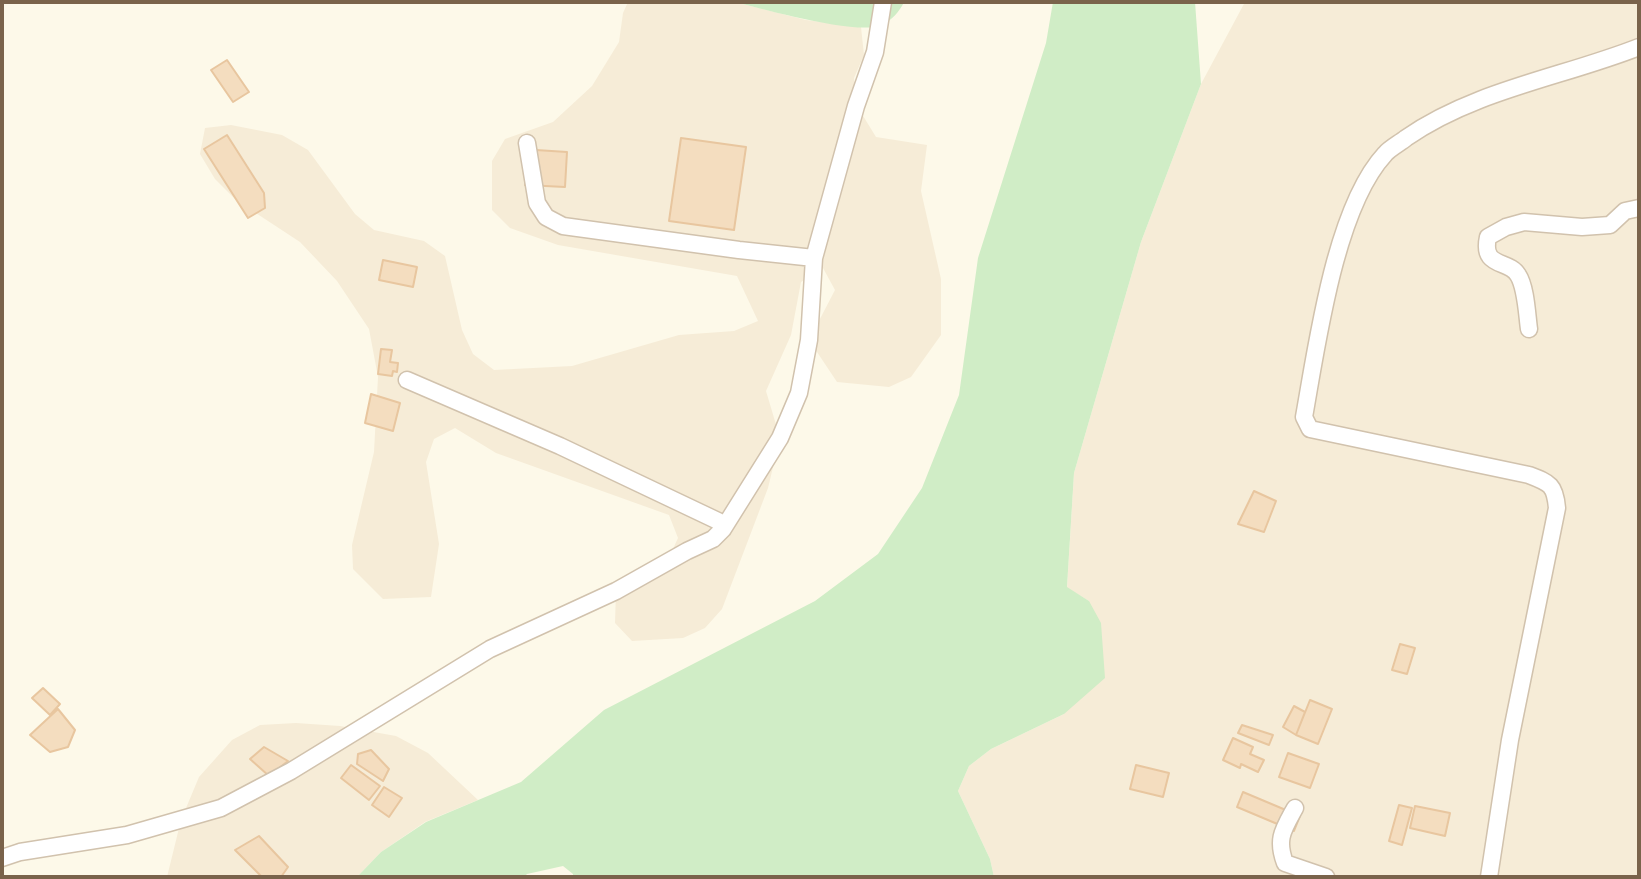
<!DOCTYPE html>
<style>
body{margin:0}
#map{position:relative;width:1641px;height:879px;overflow:hidden;background:#fdf9e9;font-family:Signika,sans-serif}
canvas{display:block}
.frame{position:absolute;inset:0;border:4px solid #7a634b;pointer-events:none}
</style>
<div id="map">
<canvas width="1641" height="879"></canvas>
<div class="frame"></div>
</div>
<script>
const g = document.querySelector('canvas').getContext('2d');
g.lineJoin = 'round';
function fill(path, color) {
  g.fillStyle = color;
  g.fill(path, 'evenodd');
}
function strokePath(path, color, width, dash) {
  g.strokeStyle = color;
  g.lineWidth = width;
  g.lineCap = dash ? 'butt' : 'round';
  g.setLineDash(dash || []);
  g.stroke(path);
}
fill(new Path2D(`
 M 628,2 L 735,2 L 806,20 L 861,27 L 864,55 L 854,78 L 857,106 L 876,137 L 927,145 L 921,191 L 941,279 L 941,335 L 911,377 L 889,387 L 837,382 L 809,340 L 835,290 L 823,268 L 801,282 L 791,335 L 766,391 L 780,438 L 768,488 L 722,609 L 705,628 L 683,638 L 632,641 L 615,623 L 616,591 L 667,562 L 678,538 L 669,515 L 496,453 L 455,428 L 434,439 L 426,462 L 439,544 L 431,597 L 383,599 L 353,569 L 352,545 L 374,452 L 378,377 L 369,329 L 337,281 L 300,242 L 236,200 L 215,179 L 200,154 L 205,128 L 231,125 L 282,135 L 308,150 L 355,214 L 374,230 L 424,241 L 445,256 L 462,330 L 473,354 L 494,370 L 572,366 L 679,335 L 734,331 L 758,321 L 737,276 L 558,245 L 510,228 L 492,210 L 492,161 L 505,139 L 553,122 L 592,86 L 619,42 L 623,13 Z
 M 1245,2 L 1639,2 L 1639,877 L 994,877 L 990,859 L 958,791 L 969,766 L 991,749 L 1064,714 L 1089,601 L 1067,588 L 1074,473 L 1141,242 L 1201,84 Z
 M 296,723 L 340,726 L 396,736 L 428,753 L 478,800 L 425,822 L 381,852 L 357,877 L 167,877 L 181,820 L 199,777 L 232,740 L 260,725 Z`), '#f6ecd7');
fill(new Path2D(`
 M 735,2 L 904,2 C 900,11 891,21 882,25 C 858,36 763,9 735,2 Z
 M 1053,2 L 1195,2 L 1201,84 L 1141,242 L 1074,473 L 1067,587 L 1089,601 L 1101,623 L 1105,678 L 1064,714 L 991,749 L 969,766 L 958,791 L 990,859 L 994,877 L 573,877 L 573,874 L 563,866 L 527,874 L 524,877 L 357,877 L 381,852 L 426,822 L 521,782 L 604,710 L 815,601 L 878,554 L 922,488 L 959,395 L 978,258 L 1046,43 Z`), '#d0edc6');
const building = new Path2D(`
 M 227,60 L 249,92 L 233,102 L 211,70 Z
 M 227,135 L 264,193 L 265,208 L 248,218 L 204,149 Z
 M 681,138 L 746,147 L 734,230 L 669,221 Z
 M 536,150 L 567,152 L 565,187 L 525,185 Z
 M 383,260 L 417,267 L 413,287 L 379,280 Z
 M 381,349 L 392,350 L 390,362 L 398,363 L 397,372 L 393,371 L 392,376 L 378,374 Z
 M 371,394 L 400,403 L 393,431 L 365,423 Z
 M 1254,491 L 1276,501 L 1264,532 L 1238,524 Z
 M 1400,644 L 1415,648 L 1407,674 L 1392,670 Z
 M 43,688 L 60,704 L 50,715 L 32,698 Z
 M 1310,700 L 1332,709 L 1318,744 L 1296,735 Z
 M 1294,706 L 1305,712 L 1296,735 L 1283,727 Z
 M 58,709 L 75,730 L 68,747 L 50,752 L 30,735 Z
 M 1242,725 L 1273,735 L 1269,745 L 1238,733 Z
 M 1233,738 L 1253,747 L 1250,754 L 1264,760 L 1258,772 L 1241,764 L 1240,768 L 1223,760 Z
 M 264,747 L 288,761 L 269,776 L 250,759 Z
 M 371,750 L 389,769 L 383,781 L 357,764 L 358,754 Z
 M 1288,753 L 1319,764 L 1310,788 L 1279,777 Z
 M 351,765 L 380,786 L 369,800 L 341,778 Z
 M 1136,765 L 1169,773 L 1163,797 L 1130,789 Z
 M 384,787 L 402,798 L 389,817 L 372,805 Z
 M 1243,792 L 1300,816 L 1294,831 L 1237,807 Z
 M 1399,805 L 1412,808 L 1402,845 L 1389,841 Z
 M 1415,806 L 1450,813 L 1445,836 L 1410,828 Z
 M 259,836 L 288,867 L 281,877 L 262,877 L 235,850 Z`);
fill(building, '#f4ddbf');
strokePath(building, '#e8c69f', 2);
const street = new Path2D(`
 M 527,143 L 537,203 L 546,217 L 563,226 L 739,250 L 814,258
 M 1529,329 C 1527,315 1526,287 1518,275 C 1509,259 1481,269 1488,237 L 1506,227 L 1524,222 L 1582,227 L 1610,225 L 1625,211 L 1639,208
 M 407,380 L 560,446 L 718,521 L 723,529
 M 1295,808 C 1283,830 1276,839 1285,863 L 1326,877
 M 2,858 L 20,852 L 127,835 L 221,808 L 291,771 L 490,649 L 616,591 L 687,551 L 713,539 L 723,529 L 780,438 L 799,393 L 809,340 L 814,258 L 856,106 L 875,52 L 883,2
 M 1489,877 L 1510,740 L 1557,508 C 1555,485 1550,483 1529,475 L 1310,429 L 1304,417 C 1317,345 1335,208 1385,154 C 1390,148 1400,143 1406,138 C 1475,90 1563,77 1639,47`);
strokePath(street, '#d1c2ad', 19);
strokePath(street, '#fff', 16);
</script>
